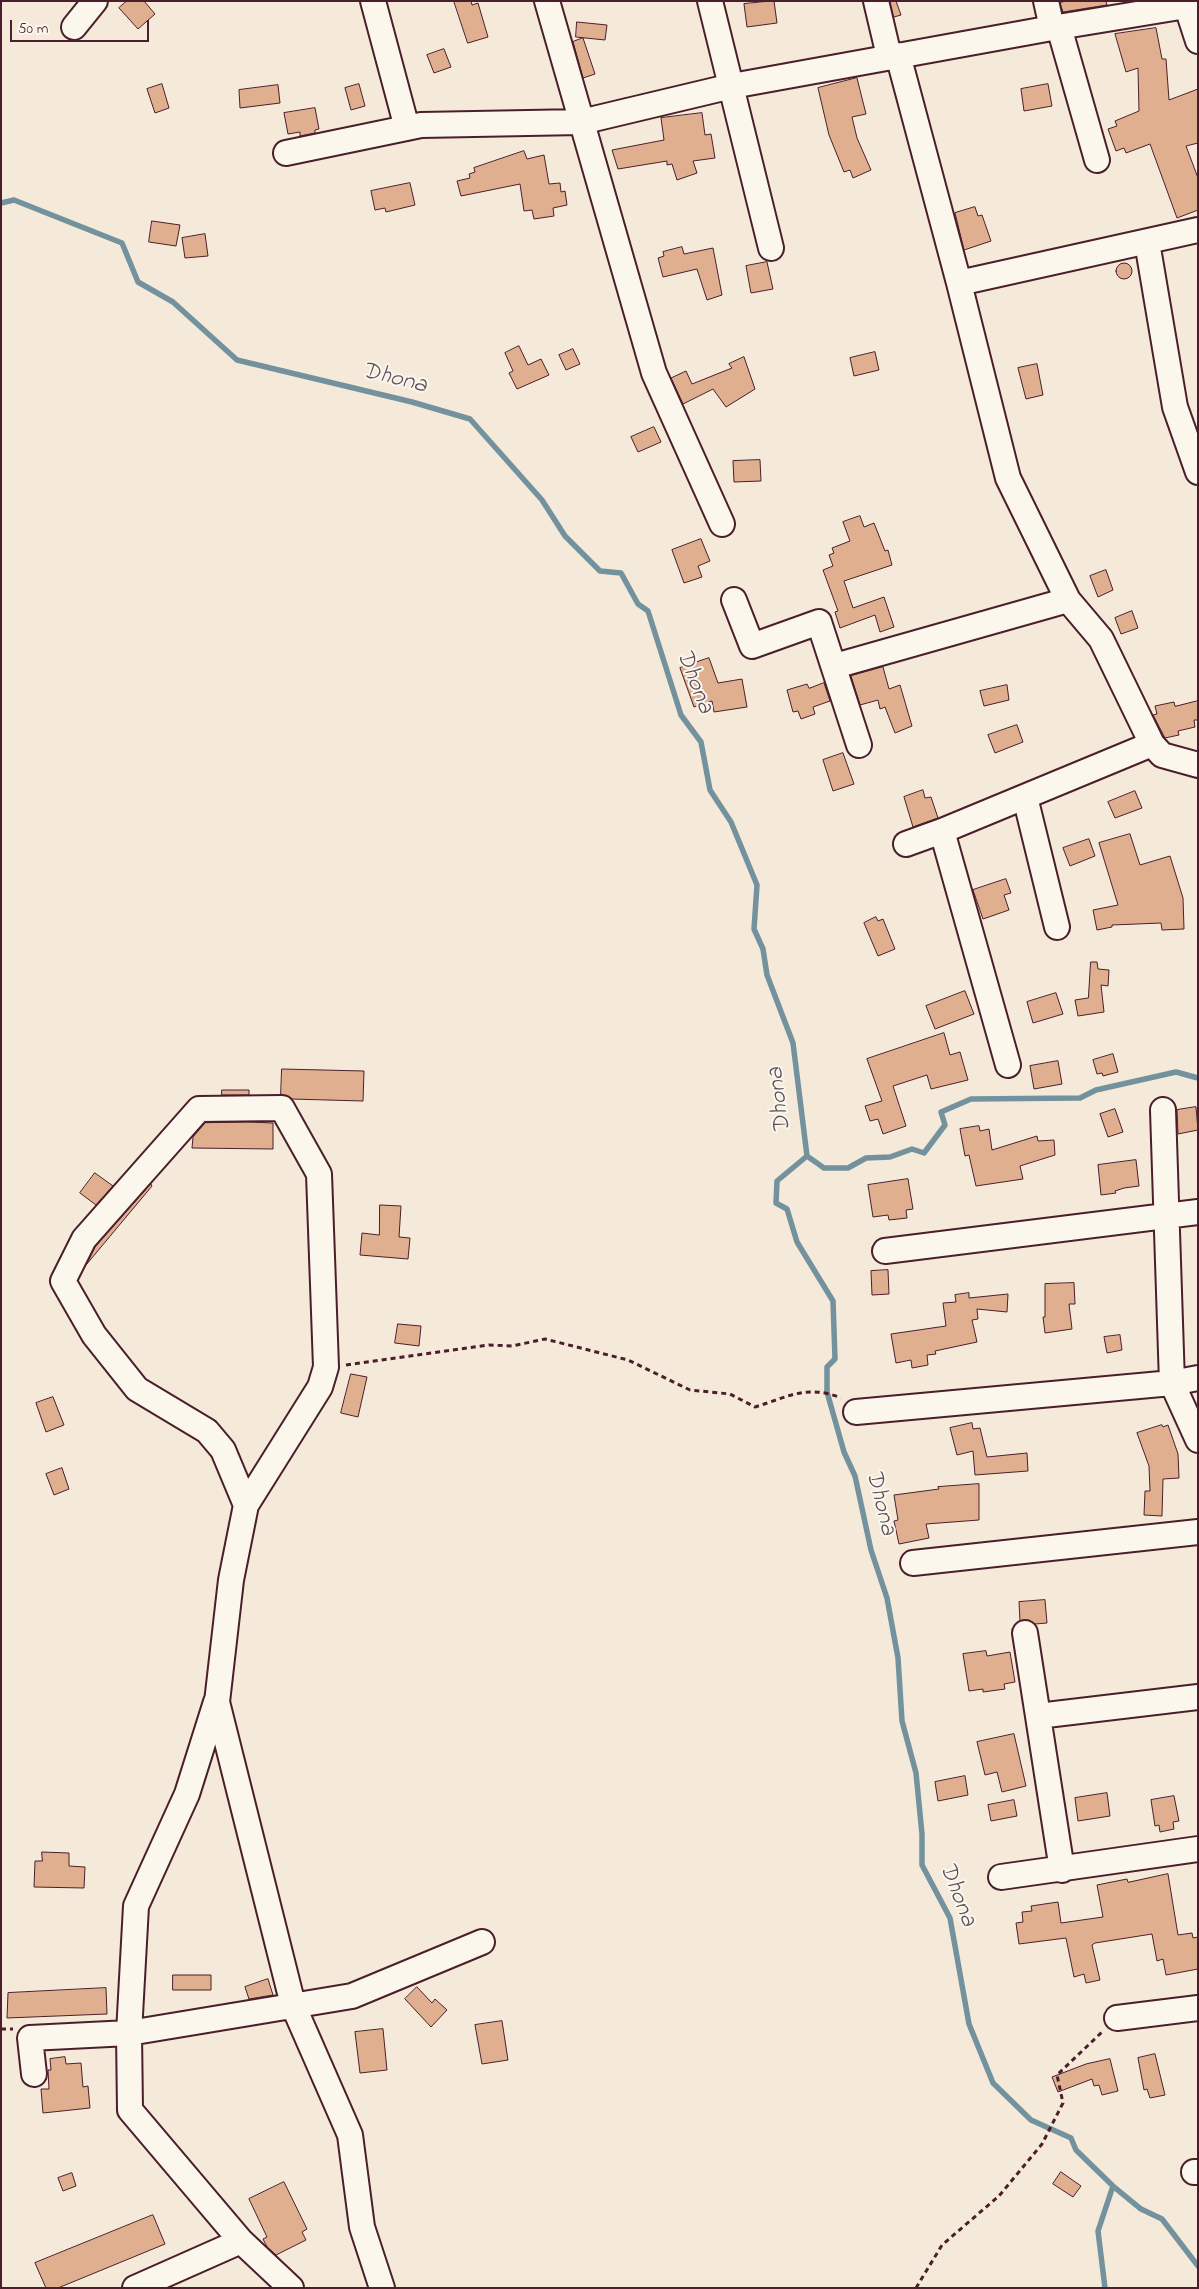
<!DOCTYPE html>
<style>
body{margin:0}
#map{position:relative;width:1199px;height:2289px;overflow:hidden;background:#f5e9da;font-family:"Indie Flower",sans-serif}
canvas{display:block}
.frame{position:absolute;inset:0;border:2px solid #4a1f2b;pointer-events:none}
.scale{position:absolute;left:10px;top:20px;width:139px;height:22px;box-sizing:border-box;border:2px solid #4a1f2b;border-top:0;padding-left:6px;font-size:15px;line-height:18px;white-space:nowrap;color:#4a1f2b;-webkit-text-stroke:4px #fbf7ec;paint-order:stroke}
</style>
<div id="map">
<canvas width="1199" height="2289"></canvas>
<div class="frame"></div>
<div class="scale">50 m</div>
</div>
<script>
const g = document.querySelector('canvas').getContext('2d');
g.lineJoin = 'round';
function strokePath(path, color, width, dash) {
  g.strokeStyle = color;
  g.lineWidth = width;
  g.lineCap = dash ? 'butt' : 'round';
  g.setLineDash(dash || []);
  g.stroke(path);
}
function fill(path, color) {
  g.fillStyle = color;
  g.fill(path, 'evenodd');
}
function write(font, color, halo, rows, align = 'center') {
  g.font = font + ' "Indie Flower",sans-serif';
  g.lineWidth = 4;
  g.setLineDash([]);
  g.textBaseline = 'middle';
  g.strokeStyle = halo;
  g.fillStyle = color;
  for (const [text, x, y, turn = 0] of rows) {
    g.save();
    g.translate(x, y);
    g.rotate((+turn || 0) * Math.PI / 180);
    g.textAlign = isNaN(turn) ? turn : align;
    if (halo) g.strokeText(text, 0, 0);
    g.fillText(text, 0, 0);
    g.restore();
  }
}
strokePath(new Path2D(`
 M 1,203 L 14,200 L 122,243 L 138,282 L 173,302 L 237,360 L 412,402 L 470,419 L 542,500 L 565,536 L 600,571 L 621,573 L 638,604 L 648,611 L 681,715 L 701,742 L 710,790 L 731,822 L 757,885 L 754,929 L 763,949 L 767,975 L 793,1043 L 807,1156 L 777,1181 L 776,1203 L 787,1209 L 797,1242 L 833,1301 L 835,1359 L 827,1367 L 827,1392 L 844,1452 L 855,1476 L 871,1550 L 887,1598 L 898,1658 L 902,1721 L 916,1773 L 922,1834 L 922,1865 L 950,1918 L 969,2024 L 993,2083 L 1031,2120 L 1071,2138 L 1076,2150 L 1113,2186 L 1141,2209 L 1162,2219 L 1198,2266
 M 807,1156 L 824,1168 L 848,1168 L 866,1158 L 890,1157 L 912,1149 L 924,1153 L 945,1125 L 941,1112 L 971,1099 L 1080,1098 L 1096,1090 L 1176,1072 L 1198,1078
 M 1105,2288 L 1098,2231 L 1113,2186`), '#73929d', 5.5);
const building = new Path2D(`
 M 127,1 L 144,1 L 155,14 L 138,29 L 119,8 Z
 M 454,1 L 471,1 L 472,5 L 478,3 L 488,37 L 468,43 Z
 M 774,1 L 777,23 L 747,27 L 744,4 Z
 M 890,1 L 896,1 L 901,15 L 894,17 Z
 M 1066,1 L 1106,1 L 1107,5 L 1063,12 L 1060,3 Z
 M 577,22 L 607,25 L 605,40 L 576,37 Z
 M 1156,28 L 1162,59 L 1166,59 L 1169,100 L 1198,89 L 1198,143 L 1186,146 L 1198,178 L 1198,210 L 1177,218 L 1150,144 L 1126,153 L 1124,148 L 1116,151 L 1108,129 L 1117,126 L 1115,121 L 1139,111 L 1138,68 L 1126,72 L 1115,34 Z
 M 583,38 L 595,74 L 583,78 L 573,42 Z
 M 444,49 L 451,67 L 434,73 L 427,55 Z
 M 857,78 L 866,114 L 852,117 L 857,138 L 871,170 L 853,178 L 850,170 L 844,172 L 829,135 L 818,88 Z
 M 162,84 L 169,108 L 155,113 L 147,89 Z
 M 359,84 L 365,106 L 351,110 L 345,88 Z
 M 1048,84 L 1052,106 L 1024,111 L 1021,89 Z
 M 278,85 L 280,103 L 240,108 L 239,90 Z
 M 315,108 L 319,129 L 315,130 L 315,133 L 300,136 L 300,132 L 288,134 L 284,113 Z
 M 702,113 L 705,135 L 711,134 L 715,158 L 693,161 L 697,173 L 677,180 L 672,164 L 667,165 L 667,161 L 618,169 L 612,150 L 664,140 L 661,118 Z
 M 524,151 L 527,159 L 544,155 L 549,184 L 560,183 L 561,192 L 565,191 L 567,205 L 553,208 L 554,216 L 534,219 L 532,210 L 524,211 L 520,184 L 461,196 L 457,181 L 470,178 L 469,174 L 475,172 L 474,168 Z
 M 410,183 L 415,205 L 386,212 L 385,208 L 375,210 L 371,191 Z
 M 975,207 L 978,216 L 982,215 L 991,241 L 964,250 L 955,213 Z
 M 152,221 L 180,225 L 176,246 L 149,242 Z
 M 205,234 L 208,256 L 185,258 L 182,238 Z
 M 682,247 L 684,254 L 713,248 L 722,295 L 707,300 L 697,269 L 663,277 L 658,258 L 664,256 L 663,252 Z
 M 767,262 L 773,289 L 751,293 L 746,266 Z
 M1116 271a8 8 0 1 1 16 0a8 8 0 1 1-16 0Z
 M 519,346 L 528,365 L 541,359 L 549,375 L 517,389 L 509,373 L 513,371 L 505,353 Z
 M 573,349 L 580,364 L 566,370 L 559,355 Z
 M 875,352 L 879,370 L 854,376 L 850,358 Z
 M 744,357 L 755,389 L 726,407 L 713,389 L 683,404 L 671,378 L 686,371 L 692,384 L 732,368 L 729,364 Z
 M 1037,364 L 1043,395 L 1026,399 L 1018,368 Z
 M 654,427 L 661,442 L 638,452 L 631,437 Z
 M 760,460 L 761,481 L 734,482 L 733,461 Z
 M 860,516 L 864,527 L 874,523 L 885,551 L 888,550 L 892,565 L 844,581 L 853,608 L 884,597 L 894,627 L 880,632 L 875,615 L 840,628 L 835,612 L 838,611 L 823,570 L 833,566 L 829,555 L 834,553 L 832,548 L 850,541 L 843,522 Z
 M 701,539 L 710,561 L 698,566 L 702,577 L 684,583 L 672,550 Z
 M 1106,570 L 1113,590 L 1098,597 L 1090,576 Z
 M 1132,611 L 1138,628 L 1121,634 L 1115,618 Z
 M 709,658 L 718,683 L 742,679 L 747,707 L 714,712 L 712,701 L 694,707 L 680,668 Z
 M 883,667 L 889,689 L 900,685 L 912,726 L 895,733 L 885,707 L 880,709 L 878,700 L 860,705 L 851,676 Z
 M 824,683 L 830,701 L 813,707 L 815,714 L 801,719 L 798,711 L 793,712 L 787,690 L 807,684 L 809,688 Z
 M 1007,685 L 1009,700 L 984,706 L 980,691 Z
 M 1198,701 L 1198,720 L 1194,720 L 1195,727 L 1178,731 L 1179,735 L 1165,738 L 1153,715 L 1157,714 L 1155,706 L 1174,702 L 1175,706 Z
 M 1017,725 L 1023,742 L 995,753 L 988,735 Z
 M 843,753 L 854,784 L 833,791 L 823,760 Z
 M 923,790 L 925,798 L 931,797 L 938,818 L 913,827 L 904,797 Z
 M 1135,791 L 1142,808 L 1115,818 L 1108,802 Z
 M 1130,834 L 1140,865 L 1170,856 L 1183,898 L 1184,929 L 1162,930 L 1161,923 L 1112,925 L 1112,927 L 1097,930 L 1093,910 L 1118,905 L 1099,843 Z
 M 1089,839 L 1095,856 L 1070,866 L 1063,848 Z
 M 1006,879 L 1011,893 L 1004,895 L 1009,910 L 983,919 L 973,890 Z
 M 876,917 L 878,921 L 883,919 L 895,949 L 878,956 L 864,923 Z
 M 1091,962 L 1097,962 L 1098,969 L 1109,970 L 1108,986 L 1101,985 L 1104,1012 L 1078,1016 L 1075,1000 L 1088,998 Z
 M 965,991 L 974,1014 L 935,1029 L 926,1006 Z
 M 1056,993 L 1063,1014 L 1033,1023 L 1027,1002 Z
 M 944,1033 L 950,1055 L 960,1052 L 968,1080 L 931,1089 L 927,1075 L 893,1086 L 906,1126 L 883,1134 L 878,1119 L 870,1121 L 865,1106 L 882,1101 L 867,1059 Z
 M 1113,1054 L 1118,1072 L 1103,1076 L 1102,1073 L 1097,1074 L 1093,1060 Z
 M 1058,1061 L 1062,1084 L 1034,1089 L 1030,1066 Z
 M 282,1069 L 364,1071 L 363,1101 L 291,1099 L 281,1094 Z
 M 222,1090 L 249,1090 L 249,1095 L 222,1095 Z
 M 1196,1107 L 1198,1130 L 1178,1134 L 1177,1110 Z
 M 1115,1109 L 1123,1132 L 1108,1137 L 1100,1114 Z
 M 248,1122 L 273,1123 L 273,1149 L 192,1148 L 193,1137 L 205,1123 Z
 M 979,1126 L 980,1131 L 989,1129 L 992,1150 L 1037,1136 L 1038,1141 L 1054,1140 L 1055,1155 L 1020,1166 L 1023,1179 L 976,1186 L 969,1155 L 965,1156 L 960,1129 Z
 M 1136,1160 L 1139,1186 L 1124,1188 L 1115,1191 L 1116,1193 L 1101,1195 L 1098,1165 Z
 M 95,1173 L 113,1186 L 96,1205 L 80,1193 Z
 M 908,1179 L 913,1209 L 906,1210 L 907,1218 L 889,1220 L 888,1215 L 873,1217 L 868,1185 Z
 M 151,1184 L 152,1186 L 86,1265 L 95,1247 Z
 M 380,1205 L 401,1206 L 399,1237 L 410,1238 L 408,1259 L 360,1255 L 362,1233 L 379,1235 Z
 M 888,1270 L 889,1294 L 872,1295 L 871,1271 Z
 M 1074,1283 L 1075,1304 L 1069,1304 L 1072,1329 L 1045,1333 L 1043,1317 L 1045,1317 L 1045,1284 Z
 M 969,1293 L 969,1298 L 1008,1294 L 1007,1312 L 977,1309 L 978,1319 L 972,1320 L 977,1342 L 935,1351 L 936,1354 L 927,1355 L 928,1365 L 912,1368 L 911,1360 L 896,1363 L 891,1334 L 946,1326 L 943,1303 L 956,1302 L 955,1295 Z
 M 398,1324 L 421,1326 L 419,1346 L 395,1343 Z
 M 1120,1335 L 1122,1350 L 1107,1353 L 1104,1337 Z
 M 351,1374 L 367,1377 L 358,1417 L 341,1413 Z
 M 53,1397 L 64,1425 L 46,1432 L 36,1403 Z
 M 972,1423 L 973,1429 L 980,1428 L 987,1457 L 1027,1453 L 1028,1471 L 975,1475 L 973,1451 L 957,1455 L 950,1428 Z
 M 1162,1425 L 1163,1427 L 1168,1425 L 1178,1454 L 1179,1478 L 1163,1479 L 1162,1516 L 1144,1515 L 1145,1491 L 1150,1491 L 1149,1466 L 1137,1433 Z
 M 62,1468 L 69,1489 L 54,1495 L 46,1474 Z
 M 979,1484 L 979,1520 L 926,1524 L 929,1538 L 899,1544 L 894,1521 L 898,1520 L 894,1495 L 939,1489 L 938,1487 Z
 M 1045,1600 L 1047,1623 L 1035,1624 L 1029,1620 L 1020,1621 L 1019,1602 Z
 M 986,1651 L 987,1656 L 1010,1652 L 1015,1682 L 1004,1684 L 1005,1689 L 983,1692 L 983,1689 L 969,1691 L 963,1654 Z
 M 1014,1734 L 1026,1786 L 1002,1792 L 997,1772 L 985,1775 L 977,1742 Z
 M 965,1776 L 968,1795 L 938,1801 L 935,1782 Z
 M 1107,1793 L 1110,1816 L 1078,1821 L 1075,1798 Z
 M 1174,1796 L 1179,1821 L 1173,1822 L 1174,1829 L 1160,1832 L 1159,1825 L 1155,1826 L 1151,1800 Z
 M 1014,1800 L 1017,1816 L 991,1821 L 988,1805 Z
 M 42,1852 L 69,1853 L 69,1866 L 85,1867 L 84,1888 L 34,1887 L 35,1861 L 42,1861 Z
 M 1168,1874 L 1178,1935 L 1192,1933 L 1193,1938 L 1198,1937 L 1198,1969 L 1166,1975 L 1163,1959 L 1157,1961 L 1152,1934 L 1095,1943 L 1092,1945 L 1100,1980 L 1086,1983 L 1084,1974 L 1074,1977 L 1066,1938 L 1019,1944 L 1016,1923 L 1023,1922 L 1022,1912 L 1032,1911 L 1031,1906 L 1058,1902 L 1061,1923 L 1103,1917 L 1097,1885 L 1127,1879 L 1128,1882 Z
 M 173,1975 L 211,1975 L 211,1990 L 173,1990 Z
 M 268,1979 L 273,1995 L 249,1999 L 245,1987 Z
 M 417,1987 L 432,2003 L 435,1999 L 447,2010 L 431,2027 L 405,1999 Z
 M 106,1988 L 107,2014 L 7,2018 L 8,1993 Z
 M 502,2021 L 508,2060 L 482,2064 L 475,2025 Z
 M 383,2029 L 387,2070 L 360,2073 L 355,2032 Z
 M 1155,2054 L 1165,2095 L 1150,2098 L 1147,2089 L 1144,2090 L 1138,2058 Z
 M 65,2057 L 66,2064 L 81,2063 L 83,2087 L 88,2086 L 90,2108 L 43,2113 L 41,2089 L 49,2089 L 48,2070 L 51,2070 L 50,2059 Z
 M 1110,2059 L 1118,2091 L 1102,2095 L 1099,2085 L 1094,2086 L 1092,2079 L 1058,2092 L 1052,2077 L 1086,2064 Z
 M 1061,2172 L 1081,2186 L 1073,2197 L 1053,2184 Z
 M 72,2173 L 76,2186 L 63,2191 L 58,2178 Z
 M 284,2182 L 307,2229 L 302,2232 L 306,2240 L 276,2255 L 267,2247 L 263,2239 L 267,2237 L 249,2199 Z
 M 153,2215 L 165,2244 L 58,2288 L 46,2288 L 35,2263 Z`);
fill(building, '#dfaf90');
strokePath(building, '#4a1f2b', 1);
const minor = new Path2D(`
 M 373,1 L 407,128
 M 547,1 L 654,373 L 722,524
 M 710,1 L 771,248
 M 876,1 L 889,56
 M 1046,1 L 1052,28
 M 1185,1 L 1198,41
 M 74,27 L 95,1
 M 1059,27 L 1097,160
 M 898,55 L 959,283 L 1008,478 L 1068,600 L 1101,639 L 1152,744 L 1162,755 L 1198,765
 M 286,153 L 421,125 L 581,122 L 732,86 L 1052,28 L 1198,4
 M 1147,242 L 1175,407 L 1198,472
 M 959,283 L 1198,230
 M 734,600 L 752,646 L 819,622 L 859,745
 M 835,666 L 1068,600
 M 1025,797 L 1057,927
 M 942,831 L 1008,1065
 M 906,844 L 942,831 L 1152,744
 M 1163,1110 L 1172,1383 L 1198,1440
 M 885,1251 L 1198,1212
 M 856,1412 L 1172,1383 L 1198,1378
 M 246,1505 L 223,1450 L 207,1431 L 137,1389 L 94,1335 L 63,1281 L 84,1239 L 199,1109 L 282,1108 L 319,1174 L 326,1367 L 320,1387 L 246,1505 L 231,1580 L 217,1702 L 293,2005 L 350,2135 L 362,2227 L 382,2288
 M 913,1563 L 1198,1532
 M 1025,1633 L 1062,1870
 M 216,1702 L 187,1794 L 136,1906 L 129,2033 L 130,2110 L 241,2241 L 291,2288
 M 1038,1716 L 1198,1697
 M 1001,1877 L 1198,1849
 M 1117,2018 L 1198,2008
 M 34,2074 L 30,2038 L 129,2033 L 352,1996 L 482,1942
 M 1194,2172 L 1198,2172
 M 135,2288 L 241,2241`);
strokePath(minor, '#4a1f2b', 28);
strokePath(new Path2D(`
 M 346,1365 L 489,1345 L 512,1346 L 545,1339 L 628,1360 L 690,1390 L 730,1394 L 755,1407 C 788,1397 807,1384 841,1398
 M 1,2029 L 13,2029
 M 916,2288 L 942,2245 L 999,2196 L 1042,2144 L 1063,2103 L 1057,2075 L 1102,2032`), '#4a1f2b', 3, [5, 4]);
strokePath(minor, '#fbf7ec', 24);
write('italic 24px', '#5b4f5a', '#fbf7ec', [
 ["Dhona",394,380,14],
 ["Dhona",693,682,69],
 ["Dhona",781,1100,-97],
 ["Dhona",879,1503,76],
 ["Dhona",956,1895,69]
]);
</script>
